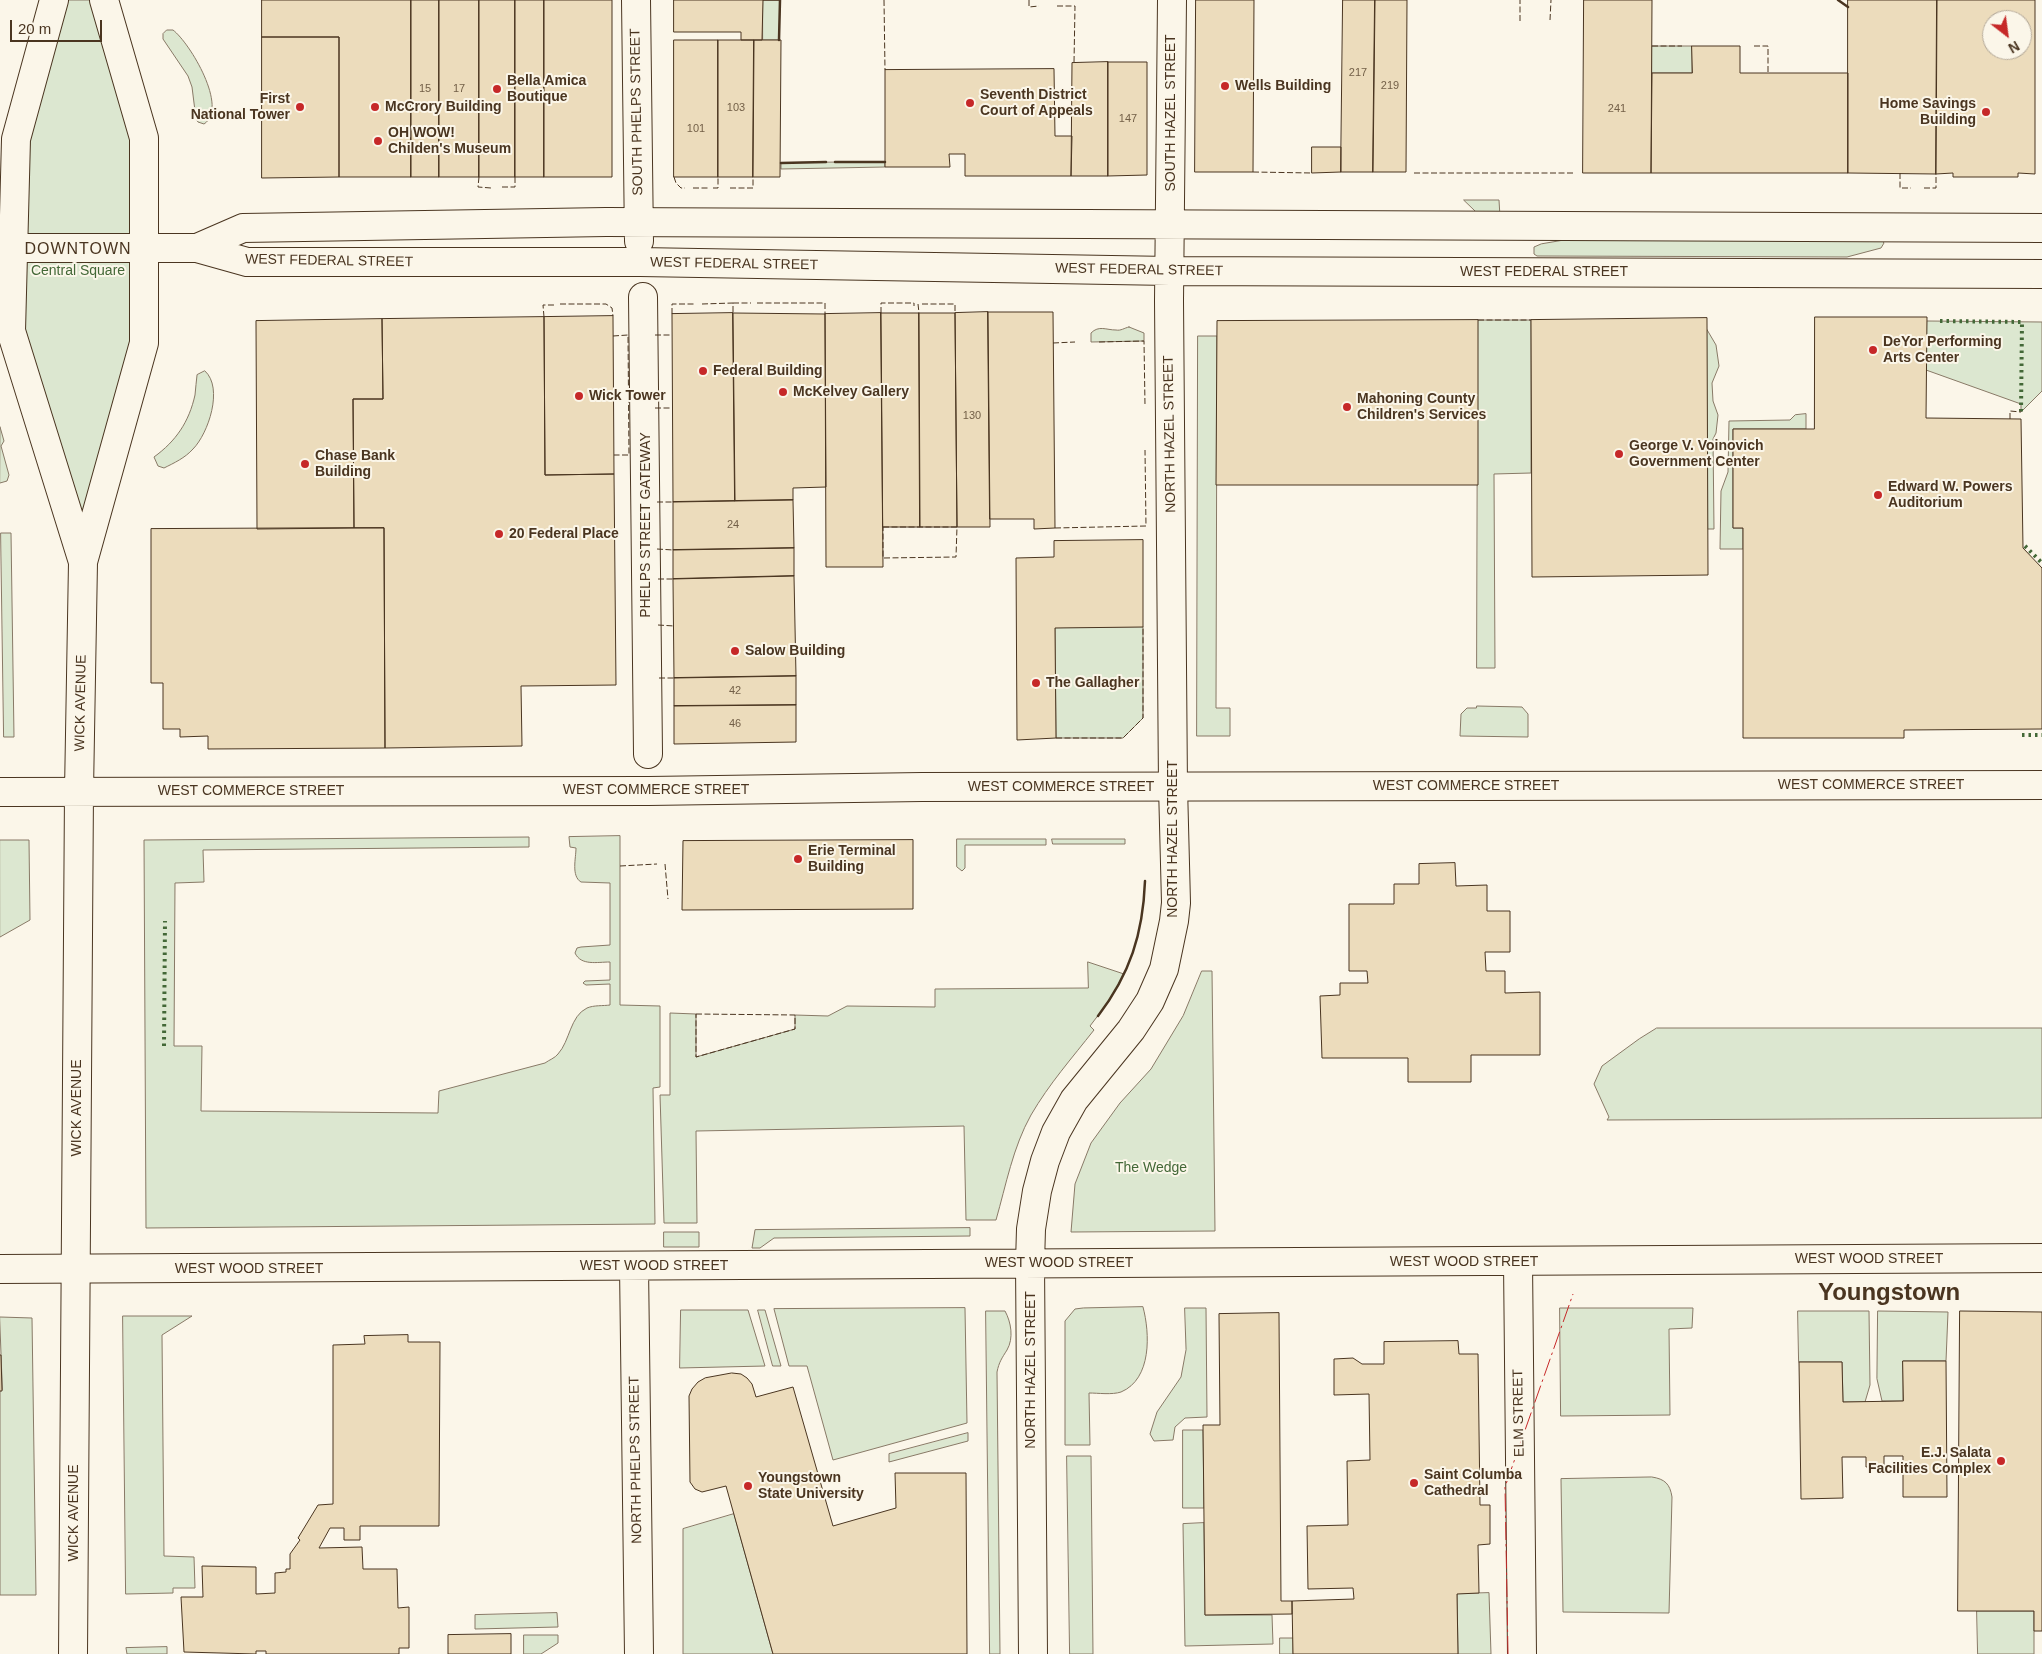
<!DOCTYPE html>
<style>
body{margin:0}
#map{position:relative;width:2042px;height:1654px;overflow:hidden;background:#fbf6e9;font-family:Helvetica,sans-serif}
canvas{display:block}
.north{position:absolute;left:1982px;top:10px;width:50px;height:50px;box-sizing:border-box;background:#fbf6e9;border:1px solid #b4a999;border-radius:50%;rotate:150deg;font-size:14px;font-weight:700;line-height:20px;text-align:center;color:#4a3520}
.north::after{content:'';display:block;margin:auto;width:18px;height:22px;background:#c62828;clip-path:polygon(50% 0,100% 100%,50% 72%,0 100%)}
.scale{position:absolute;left:10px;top:20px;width:92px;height:22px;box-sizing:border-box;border:2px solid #4a3520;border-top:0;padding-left:6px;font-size:15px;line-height:18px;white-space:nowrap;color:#4a3520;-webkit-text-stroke:4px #fbf6e9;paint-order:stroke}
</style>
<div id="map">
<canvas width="2042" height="1654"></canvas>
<div class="north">N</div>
<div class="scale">20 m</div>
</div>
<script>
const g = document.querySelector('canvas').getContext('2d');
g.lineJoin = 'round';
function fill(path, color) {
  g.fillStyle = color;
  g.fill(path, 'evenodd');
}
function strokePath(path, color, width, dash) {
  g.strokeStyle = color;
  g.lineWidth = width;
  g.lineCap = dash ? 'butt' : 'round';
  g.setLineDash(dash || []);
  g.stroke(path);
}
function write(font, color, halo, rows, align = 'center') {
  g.font = font + ' Helvetica,sans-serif';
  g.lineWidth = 4;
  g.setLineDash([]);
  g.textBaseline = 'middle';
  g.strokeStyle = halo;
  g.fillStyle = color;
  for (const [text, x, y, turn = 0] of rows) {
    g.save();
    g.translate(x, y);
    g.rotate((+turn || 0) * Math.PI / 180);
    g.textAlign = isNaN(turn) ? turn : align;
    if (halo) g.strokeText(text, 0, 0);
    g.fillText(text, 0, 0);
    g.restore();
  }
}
const green = new Path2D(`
 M 54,0 L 104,0 L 144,138 L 144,343 L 83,562 L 11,331 L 16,139 Z
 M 763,0 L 780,0 L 779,40 L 763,40 Z
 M 167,30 L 173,30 C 190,43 229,108 204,124 L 198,122 L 196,119 L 192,87 L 188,76 L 163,39 L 163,34 Z
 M 1652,46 L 1692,46 L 1692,73 L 1652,73 Z
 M 885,162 L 885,167 L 781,169 L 781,163 Z
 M 1464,200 L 1499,200 L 1500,217 L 1487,222 Z
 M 1576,238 L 1882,240 L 1884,243 L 1881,248 L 1847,257 L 1537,256 L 1534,254 L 1534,247 L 1541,244 Z
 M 1478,320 L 1531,320 L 1531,473 L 1494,474 L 1495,668 L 1477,668 Z
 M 1927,321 L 2042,322 L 2042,391 L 2021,412 L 2021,404 L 1926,370 Z
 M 1129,327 L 1144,333 L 1144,341 L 1091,342 L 1091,333 C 1099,325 1106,330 1116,330 C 1121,331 1124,328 1129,327 Z
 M 1706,328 L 1716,345 L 1719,366 L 1712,383 L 1713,401 L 1718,415 L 1716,433 L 1713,439 L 1714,529 L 1708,529 Z
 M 1198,336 L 1217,336 L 1216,708 L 1230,708 L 1230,736 L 1197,736 Z
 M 205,371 C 224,388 208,434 193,449 C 185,458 174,463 164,468 L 158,466 L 154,457 C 176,441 189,422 195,395 C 196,388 196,381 197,375 Z
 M 1806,414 L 1806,429 L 1733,429 L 1733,528 L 1743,528 L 1743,549 L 1720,549 L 1721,491 L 1728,472 L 1729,421 L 1790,420 L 1795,415 Z
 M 0,427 L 4,441 L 1,446 L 9,475 L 7,481 L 0,483 Z
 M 1,533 L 11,533 L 14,737 L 4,737 Z
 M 1143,627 L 1143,718 L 1123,738 L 1056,738 L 1055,628 Z
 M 1477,706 L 1522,707 L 1528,714 L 1528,737 L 1460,736 L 1461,714 L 1467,708 L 1476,708 Z
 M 620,836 L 620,1005 L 660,1006 L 660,1087 L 653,1088 L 655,1224 L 146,1228 L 144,840 L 529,837 L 529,847 L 203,850 L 204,882 L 175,883 L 174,1046 L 202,1046 L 201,1111 L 438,1113 L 439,1091 L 545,1063 C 549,1060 555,1058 558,1054 C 570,1041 570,1016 587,1008 C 594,1005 603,1006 610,1005 L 610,984 L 586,985 L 583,983 L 585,981 L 610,980 L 610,962 C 597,962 581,966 575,953 L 577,948 L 581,947 L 610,945 L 610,883 L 581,882 C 571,876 576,858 576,848 L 570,847 L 569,837 Z
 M 957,839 L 1046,839 L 1046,845 L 965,845 L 965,868 L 962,871 L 957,867 Z
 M 1052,839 L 1125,839 L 1125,844 L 1053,844 Z
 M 0,840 L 29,840 L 30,920 L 0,937 Z
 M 1088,962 L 1124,974 L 1109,1001 L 1090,1026 L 1094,1030 C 1072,1058 1049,1084 1031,1115 C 1013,1147 1006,1185 996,1220 L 966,1220 L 964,1126 L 696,1131 L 697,1223 L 664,1223 L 660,1095 L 670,1095 L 670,1013 L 696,1014 L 696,1057 L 795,1029 L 795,1015 L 828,1016 L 847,1006 L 935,1007 L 935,989 L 1088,988 Z
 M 1202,971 L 1212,971 L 1215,1231 L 1071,1232 L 1075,1184 L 1091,1143 L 1120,1103 L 1151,1069 L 1183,1016 Z
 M 1657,1028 L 2042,1028 L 2042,1118 L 1607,1120 L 1609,1117 L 1594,1084 L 1602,1066 L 1639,1039 Z
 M 970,1228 L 970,1236 L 774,1238 L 760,1248 L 752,1248 L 755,1230 Z
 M 664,1232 L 699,1232 L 699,1247 L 664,1247 Z
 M 1143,1307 C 1150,1333 1152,1379 1121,1392 C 1112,1395 1098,1393 1089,1393 L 1090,1445 L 1065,1445 L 1065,1321 L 1075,1309 L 1083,1308 Z
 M 965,1308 L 967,1423 L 833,1460 L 807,1366 L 789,1366 L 774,1309 Z
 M 1185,1308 L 1206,1308 L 1207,1417 L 1185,1418 L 1175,1427 L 1173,1440 L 1154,1441 L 1150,1434 L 1157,1412 L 1181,1377 L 1186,1350 Z
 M 1560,1308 L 1693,1308 L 1692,1328 L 1669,1329 L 1670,1415 L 1561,1416 Z
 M 681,1310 L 748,1310 L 765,1366 L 680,1368 Z
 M 758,1310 L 765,1310 L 781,1366 L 773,1366 Z
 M 986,1311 L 1005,1311 C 1011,1322 1014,1338 1007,1350 C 1002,1358 999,1362 997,1372 L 1000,1654 L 990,1654 Z
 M 1798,1311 L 1869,1311 L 1870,1385 L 1865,1402 L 1843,1402 L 1842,1362 L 1799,1362 Z
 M 1878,1311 L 1948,1312 L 1946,1361 L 1903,1361 L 1903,1401 L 1882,1401 L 1877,1379 Z
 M 123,1316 L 192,1316 L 162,1335 L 164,1556 L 194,1557 L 195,1588 L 173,1588 L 173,1593 L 126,1594 Z
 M 0,1317 L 32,1318 L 36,1595 L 0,1595 L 0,1391 L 2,1390 Z
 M 1183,1430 L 1203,1430 L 1204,1508 L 1183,1508 Z
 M 968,1433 L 968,1441 L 889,1462 L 889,1454 Z
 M 1067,1456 L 1091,1456 L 1093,1654 L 1070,1654 Z
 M 1652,1477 C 1665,1479 1670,1484 1672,1497 L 1669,1613 L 1563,1612 L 1561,1479 Z
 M 734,1514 L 773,1654 L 683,1654 L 683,1529 Z
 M 1204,1523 L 1205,1615 L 1272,1615 L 1273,1644 L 1185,1646 L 1183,1524 Z
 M 1489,1593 L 1491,1654 L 1458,1654 L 1457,1594 Z
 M 1977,1611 L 2034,1611 L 2034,1654 L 1978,1654 Z
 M 557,1613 L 558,1627 L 475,1629 L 475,1615 Z
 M 524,1635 L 558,1635 L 558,1643 L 541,1654 L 524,1654 Z
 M 1280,1638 L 1293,1638 L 1293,1654 L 1280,1654 Z
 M 167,1647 L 167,1654 L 127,1654 L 126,1648 Z`);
fill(green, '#dce7d0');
strokePath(green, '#887966', 1);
const building = new Path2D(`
 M 262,0 L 411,0 L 411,177 L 339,177 L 339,37 L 262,37 Z
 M 411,0 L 439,0 L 439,177 L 411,177 Z
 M 439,0 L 479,0 L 479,177 L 439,177 Z
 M 479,0 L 515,0 L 515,177 L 479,177 Z
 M 515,0 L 544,0 L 544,177 L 515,177 Z
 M 544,0 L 612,0 L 612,177 L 544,177 Z
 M 674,0 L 780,0 L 763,0 L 762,40 L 741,40 L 741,32 L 674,32 Z
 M 1196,0 L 1254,0 L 1253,172 L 1195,172 Z
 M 1343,0 L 1375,0 L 1373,172 L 1341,172 Z
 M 1375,0 L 1407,0 L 1406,172 L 1373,172 Z
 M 1584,0 L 1652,0 L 1651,173 L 1583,173 Z
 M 1848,0 L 1937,0 L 1936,174 L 1848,173 Z
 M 1937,0 L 2035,0 L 2035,174 L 2018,173 L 2018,177 L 1953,177 L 1953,173 L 1936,174 ZM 1992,20 L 2022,20 L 2022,50 L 1992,50 Z
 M 262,37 L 339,37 L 339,177 L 262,178 Z
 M 674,40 L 718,40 L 718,177 L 674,177 Z
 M 718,40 L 754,40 L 753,177 L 718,177 Z
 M 754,40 L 781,40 L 780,177 L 753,177 Z
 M 1692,46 L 1740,46 L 1740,73 L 1848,73 L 1848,173 L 1651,173 L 1652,73 L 1692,73 Z
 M 1108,62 L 1147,62 L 1147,175 L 1108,176 Z
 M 1108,62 L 1108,176 L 1071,176 L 1072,63 Z
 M 1054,69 L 1055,136 L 1072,136 L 1071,176 L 965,176 L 965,154 L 949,154 L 950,167 L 885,167 L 885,70 Z
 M 1312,147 L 1341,147 L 1341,172 L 1312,173 Z
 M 988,312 L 1053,312 L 1055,528 L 1034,529 L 1034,519 L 990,519 Z
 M 988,312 L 990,527 L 957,527 L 955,313 Z
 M 733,313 L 825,314 L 826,487 L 793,488 L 793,500 L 735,501 Z
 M 733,313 L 735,501 L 673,502 L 672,314 Z
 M 881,313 L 919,313 L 920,527 L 883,527 Z
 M 881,313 L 883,567 L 826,567 L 825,314 Z
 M 919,313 L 955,313 L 957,527 L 920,527 Z
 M 613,316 L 614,474 L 545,475 L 544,317 Z
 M 544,317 L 545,475 L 614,474 L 616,685 L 521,686 L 522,746 L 385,748 L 384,528 L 354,528 L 353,399 L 383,399 L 382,319 Z
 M 1815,317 L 1927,317 L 1926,418 L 2021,419 L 2023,548 L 2042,568 L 2042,729 L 1904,730 L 1904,738 L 1743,738 L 1743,528 L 1733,528 L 1733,429 L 1814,429 Z
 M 1707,318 L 1708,575 L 1532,577 L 1531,320 Z
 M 382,319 L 383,399 L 353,399 L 354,528 L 257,529 L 256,321 Z
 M 1478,320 L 1478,485 L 1216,485 L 1217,321 Z
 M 793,500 L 794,548 L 673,550 L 673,502 Z
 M 384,528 L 385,748 L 208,749 L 208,736 L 180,737 L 180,729 L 163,729 L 163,683 L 151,683 L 151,529 Z
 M 1143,540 L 1143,627 L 1055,628 L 1056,738 L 1017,740 L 1016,558 L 1054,557 L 1054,541 Z
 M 794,548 L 794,576 L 673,579 L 673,550 Z
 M 794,576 L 796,676 L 674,678 L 673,579 Z
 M 796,676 L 796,705 L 674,706 L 674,678 Z
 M 796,705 L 796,742 L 674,744 L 674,706 Z
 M 913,840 L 913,909 L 682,910 L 683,841 Z
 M 1455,863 L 1456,886 L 1487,885 L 1487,911 L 1510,911 L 1510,952 L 1485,952 L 1486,971 L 1505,971 L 1505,993 L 1540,992 L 1540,1055 L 1471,1055 L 1471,1082 L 1408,1082 L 1408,1058 L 1322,1058 L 1320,996 L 1340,995 L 1340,983 L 1368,983 L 1367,971 L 1349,971 L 1349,904 L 1394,904 L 1394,884 L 1419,884 L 1419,864 Z
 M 1960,1311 L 2042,1312 L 2042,1631 L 2034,1631 L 2034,1611 L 1958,1611 Z
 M 1279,1313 L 1281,1601 L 1292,1601 L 1292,1614 L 1205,1615 L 1203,1425 L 1220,1425 L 1219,1314 Z
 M 408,1335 L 408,1342 L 440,1342 L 439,1526 L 360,1526 L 360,1540 L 344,1540 L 344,1528 L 330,1528 L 319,1548 L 362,1547 L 363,1569 L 397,1569 L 398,1608 L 409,1607 L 409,1648 L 399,1648 L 399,1654 L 266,1654 L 266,1651 L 256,1651 L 256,1654 L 184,1652 L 181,1597 L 203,1597 L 202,1566 L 256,1567 L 256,1594 L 275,1593 L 275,1573 L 286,1572 L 286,1569 L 290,1569 L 290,1554 L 300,1540 L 298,1538 L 318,1505 L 333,1504 L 333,1345 L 365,1344 L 364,1336 Z
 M 1458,1341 L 1459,1354 L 1478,1354 L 1480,1505 L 1490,1505 L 1490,1544 L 1478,1545 L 1479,1593 L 1457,1594 L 1458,1654 L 1293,1654 L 1292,1601 L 1354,1599 L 1353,1588 L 1308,1589 L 1307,1526 L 1348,1525 L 1347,1461 L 1370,1460 L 1369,1394 L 1334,1395 L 1334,1359 L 1353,1358 L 1362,1364 L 1384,1364 L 1384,1342 Z
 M 0,1355 L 1,1355 L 2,1391 L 0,1391 Z
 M 1903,1361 L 1946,1361 L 1947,1497 L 1903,1497 L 1903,1456 L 1884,1456 L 1884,1466 L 1866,1467 L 1866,1457 L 1842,1457 L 1843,1498 L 1801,1499 L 1799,1362 L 1842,1362 L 1843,1402 L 1903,1401 Z
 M 732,1373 L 741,1374 L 747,1378 L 752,1384 L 756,1397 L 793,1387 L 833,1526 L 896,1508 L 895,1473 L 966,1473 L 967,1654 L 773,1654 L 726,1486 L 702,1492 L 695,1489 L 690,1482 L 689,1396 L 692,1389 L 698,1382 L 705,1378 Z
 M 511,1634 L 511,1654 L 448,1654 L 448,1635 Z`);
fill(building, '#ecdcbc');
strokePath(building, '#4a3520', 1);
const minor = new Path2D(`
 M 636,0 L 639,241
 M 0,248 L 197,248 L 247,262 L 640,262 L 1170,271 L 2042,274
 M 197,248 L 243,228 L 606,222 L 2042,228
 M 643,297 L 648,754
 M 1518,1262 L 1522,1654
 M 634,1266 L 639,1654
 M 0,1269 L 2042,1258
 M 1033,1654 L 1030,1263 L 1031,1229 L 1037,1191 L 1045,1161 L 1056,1132 L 1074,1100 L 1131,1030 L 1150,1001 L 1164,969 L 1174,921 L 1176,903 L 1173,786 L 1169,301 L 1172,0`);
const major = new Path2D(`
 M 54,0 L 16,139 L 11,331 L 83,562
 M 0,792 L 649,791 L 922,787 L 2042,785
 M 73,1654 L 79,791 L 83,562 L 144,343 L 144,138 L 104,0`);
strokePath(minor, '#4a3520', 30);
strokePath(major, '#4a3520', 30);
strokePath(minor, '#fbf6e9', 28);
strokePath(major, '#fbf6e9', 28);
strokePath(new Path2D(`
 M 1940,321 L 2022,322 L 2021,412
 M 2025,546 L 2042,563
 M 2022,735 L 2042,735
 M 164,1046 L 165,921`), '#436837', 4, [2.5, 4]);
strokePath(new Path2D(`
 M 884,0 L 885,70
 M 1029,0 L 1029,7 L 1039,6
 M 1057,6 L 1075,6 L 1074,63
 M 1550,20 L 1551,0
 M 1520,21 L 1520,0
 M 1652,46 L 1682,46
 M 1754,46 L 1768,46 L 1768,73
 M 1253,172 L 1312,173
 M 1414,173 L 1575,173
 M 1900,173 L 1900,188 L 1911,188
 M 479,177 L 478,187 L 491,188
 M 674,177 L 676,183 L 681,188 L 685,188
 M 502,187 L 515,187 L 515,177
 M 693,188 L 708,188
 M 713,188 L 718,188 L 718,177
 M 730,188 L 753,188 L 753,177
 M 1924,188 L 1936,188 L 1936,174
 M 733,303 L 751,303
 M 757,303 L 825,303 L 825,314
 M 560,304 L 606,304 L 612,308 L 613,316
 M 702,304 L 733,303 L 733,313
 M 918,304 L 919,313
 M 922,304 L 955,304 L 955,313
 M 881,313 L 881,303 L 914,303 L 914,306
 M 672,314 L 672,304 L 695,304
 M 544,317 L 543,305 L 554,305
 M 1478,320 L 1531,320
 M 655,335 L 671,335
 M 613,336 L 628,335 L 629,455 L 614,455
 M 1099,342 L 1144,341 L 1145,405
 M 1053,343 L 1075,342
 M 655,408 L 672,408
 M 2010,419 L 2010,411 L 2021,412
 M 657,502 L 673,502
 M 883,527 L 957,527 L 956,557 L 883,558 Z
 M 1055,528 L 1146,526 L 1145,450
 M 657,549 L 673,550
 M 658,579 L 673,579
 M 658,625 L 674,626
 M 659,678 L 674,678
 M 1056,738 L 1123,738 L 1143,718 L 1143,627
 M 665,864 L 668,899
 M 620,866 L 657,864
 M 696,1014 L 795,1015 L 795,1029 L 696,1057 Z`), '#4a3520', 1, [6, 2.5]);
strokePath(new Path2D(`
 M 1838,0 L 1848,7
 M 779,40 L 780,0
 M 835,162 L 885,162
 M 781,163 L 826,162
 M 1098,1016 C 1130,974 1143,934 1145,881`), '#4a3520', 2.5);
strokePath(new Path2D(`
 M 1508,1654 L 1505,1487 L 1573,1294`), '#c62828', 1, [18, 4, 2.5, 4]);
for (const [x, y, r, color] of [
 [1225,86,5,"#c62828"],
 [497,89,5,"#c62828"],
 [970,103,5,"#c62828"],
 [300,107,5,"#c62828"],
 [375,107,5,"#c62828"],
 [1986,112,5,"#c62828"],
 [378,141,5,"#c62828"],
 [1873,350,5,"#c62828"],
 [703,371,5,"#c62828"],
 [783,392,5,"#c62828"],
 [579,396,5,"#c62828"],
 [1347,407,5,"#c62828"],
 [1619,454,5,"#c62828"],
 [305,464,5,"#c62828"],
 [1878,495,5,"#c62828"],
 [499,534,5,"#c62828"],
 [735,651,5,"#c62828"],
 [1036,683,5,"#c62828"],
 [798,859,5,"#c62828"],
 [2001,1461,5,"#c62828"],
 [1414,1483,5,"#c62828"],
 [748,1486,5,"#c62828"]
]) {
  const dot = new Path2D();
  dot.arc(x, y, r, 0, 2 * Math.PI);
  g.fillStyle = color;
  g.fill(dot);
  strokePath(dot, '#fbf6e9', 2);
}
write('11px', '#725f47', null, [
 ["217",1358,73],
 ["219",1390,86],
 ["15",425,89],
 ["17",459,89],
 ["103",736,108],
 ["241",1617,109],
 ["147",1128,119],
 ["101",696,129],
 ["130",972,416],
 ["24",733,525],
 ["42",735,691],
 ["46",735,724]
]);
write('bold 14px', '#4a3520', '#fbf6e9', [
 ["Bella Amica",507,81],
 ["Boutique",507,97],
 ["Wells Building",1235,86],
 ["Seventh District",980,95],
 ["Court of Appeals",980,111],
 ["First",290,99,"right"],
 ["National Tower",290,115,"right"],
 ["Home Savings",1976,104,"right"],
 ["Building",1976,120,"right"],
 ["McCrory Building",385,107],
 ["OH WOW!",388,133],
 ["Childen's Museum",388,149],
 ["DeYor Performing",1883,342],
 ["Arts Center",1883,358],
 ["Federal Building",713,371],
 ["McKelvey Gallery",793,392],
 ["Wick Tower",589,396],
 ["Mahoning County",1357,399],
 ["Children's Services",1357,415],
 ["George V. Voinovich",1629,446],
 ["Government Center",1629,462],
 ["Chase Bank",315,456],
 ["Building",315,472],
 ["Edward W. Powers",1888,487],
 ["Auditorium",1888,503],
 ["20 Federal Place",509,534],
 ["Salow Building",745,651],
 ["The Gallagher",1046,683],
 ["Erie Terminal",808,851],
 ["Building",808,867],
 ["E.J. Salata",1991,1453,"right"],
 ["Facilities Complex",1991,1469,"right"],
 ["Saint Columba",1424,1475],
 ["Cathedral",1424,1491],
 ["Youngstown",758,1478],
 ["State University",758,1494]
], 'left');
write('14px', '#4a3520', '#fbf6e9', [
 ["SOUTH PHELPS STREET",637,112,-91],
 ["SOUTH HAZEL STREET",1171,113,-90],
 ["WEST FEDERAL STREET",329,261,1],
 ["WEST FEDERAL STREET",734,264,1],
 ["WEST FEDERAL STREET",1139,270,1],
 ["WEST FEDERAL STREET",1544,272],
 ["NORTH HAZEL STREET",1170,434,-91],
 ["PHELPS STREET GATEWAY",646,525,-90],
 ["WICK AVENUE",81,703,-89],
 ["WEST COMMERCE STREET",1871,785],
 ["WEST COMMERCE STREET",1466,786],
 ["WEST COMMERCE STREET",1061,787],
 ["WEST COMMERCE STREET",656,790],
 ["WEST COMMERCE STREET",251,791],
 ["NORTH HAZEL STREET",1173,839,-90],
 ["WICK AVENUE",77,1108,-90],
 ["WEST WOOD STREET",1869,1259],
 ["WEST WOOD STREET",1464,1262],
 ["WEST WOOD STREET",1059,1263],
 ["WEST WOOD STREET",654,1266],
 ["WEST WOOD STREET",249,1269],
 ["NORTH HAZEL STREET",1031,1370,-90],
 ["ELM STREET",1519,1413,-91],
 ["NORTH PHELPS STREET",636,1460,-91],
 ["WICK AVENUE",74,1513,-90]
]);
write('14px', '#436837', '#fbf6e9', [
 ["Central Square",78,271],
 ["The Wedge",1151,1168]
]);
g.letterSpacing = '1px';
write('16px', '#4a3520', '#fbf6e9', [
 ["DOWNTOWN",78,250]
]);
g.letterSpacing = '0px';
write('bold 24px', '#4a3520', '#fbf6e9', [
 ["Youngstown",1889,1293]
]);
</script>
